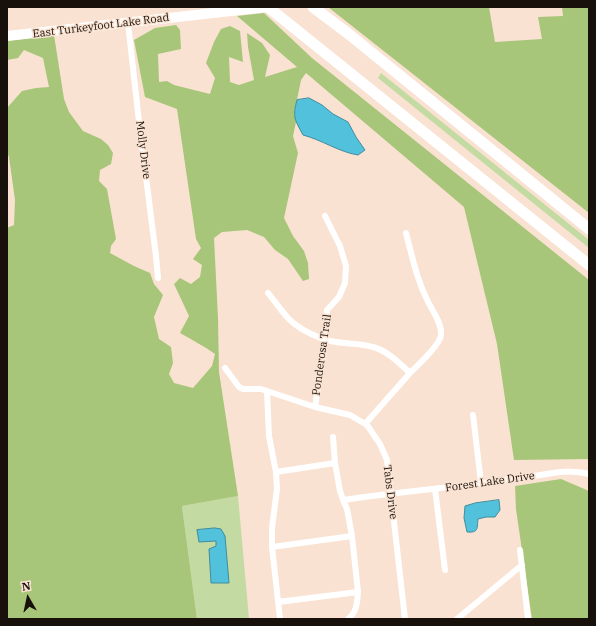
<!DOCTYPE html>
<style>
body{margin:0}
#map{position:relative;width:596px;height:626px;overflow:hidden;background:#f9e2d1;font-family:"IBM Plex Serif",serif}
canvas{display:block}
.frame{position:absolute;inset:0;border:8px solid #18110b;pointer-events:none}
.north{position:absolute;left:8px;top:578px;width:40px;height:40px;-webkit-text-stroke:3px #f9e2d1;paint-order:stroke;rotate:351deg;font-size:11px;font-weight:700;line-height:16px;text-align:center;color:#18110b}
.north::after{content:'';display:block;margin:auto;width:14px;height:18px;background:#18110b;clip-path:polygon(50% 0,100% 100%,50% 72%,0 100%)}
</style>
<div id="map">
<canvas width="596" height="626"></canvas>
<div class="frame"></div>
<div class="north">N</div>
</div>
<script>
const g = document.querySelector('canvas').getContext('2d');
g.lineJoin = 'round';
function fill(path, color) {
  g.fillStyle = color;
  g.fill(path, 'evenodd');
}
function strokePath(path, color, width, dash) {
  g.strokeStyle = color;
  g.lineWidth = width;
  g.lineCap = dash ? 'butt' : 'round';
  g.setLineDash(dash || []);
  g.stroke(path);
}
function write(font, color, halo, rows, align = 'center') {
  g.font = font + ' "IBM Plex Serif",serif';
  g.lineWidth = 3;
  g.setLineDash([]);
  g.textBaseline = 'middle';
  g.strokeStyle = halo;
  g.fillStyle = color;
  for (const [text, x, y, turn = 0] of rows) {
    g.save();
    g.translate(x, y);
    g.rotate((+turn || 0) * Math.PI / 180);
    g.textAlign = isNaN(turn) ? turn : align;
    if (halo) g.strokeText(text, 0, 0);
    g.fillText(text, 0, 0);
    g.restore();
  }
}
fill(new Path2D(`
 M 381,73 L 589,240 L 589,248 L 378,78 Z
 M 238,496 L 249,619 L 197,619 L 182,506 Z`), '#c3daa2');
fill(new Path2D(`
 M 328,7 L 489,7 L 495,42 L 542,39 L 538,17 L 563,16 L 562,7 L 589,7 L 589,213 Z
 M 264,13 L 312,58 L 589,280 L 589,459 L 514,460 L 497,344 L 464,207 L 306,73 L 301,80 L 297,100 L 294,112 L 296,122 L 293,136 L 298,153 L 284,218 L 293,236 L 304,251 L 308,263 L 309,279 L 303,281 L 288,259 L 275,250 L 264,237 L 247,230 L 222,232 L 214,238 L 218,318 L 219,372 L 238,496 L 182,506 L 197,619 L 7,619 L 7,228 L 14,225 L 15,200 L 9,157 L 7,152 L 7,108 L 22,91 L 36,88 L 49,87 L 43,58 L 24,50 L 18,58 L 7,60 L 7,41 L 54,35 L 64,99 L 69,112 L 83,131 L 101,139 L 108,145 L 113,153 L 111,164 L 100,170 L 99,181 L 107,189 L 116,239 L 111,246 L 110,253 L 134,266 L 150,273 L 154,284 L 163,295 L 154,317 L 159,339 L 171,347 L 173,363 L 169,374 L 174,383 L 193,388 L 212,366 L 215,354 C 204,346 192,340 180,333 L 189,316 L 174,284 L 180,278 L 191,284 L 200,277 L 202,265 L 193,259 L 201,248 L 196,239 L 177,109 L 145,97 L 134,40 L 155,28 L 176,25 L 180,30 L 181,49 L 158,54 L 159,82 L 167,81 L 174,85 L 210,94 L 215,78 L 206,63 L 214,42 L 221,29 L 230,26 L 240,31 L 243,62 L 229,57 L 230,82 L 239,85 L 254,80 L 248,47 L 247,33 L 262,43 L 270,55 L 265,77 L 297,67 L 237,16 Z
 M 561,479 L 589,491 L 589,619 L 532,619 L 516,509 L 515,486 Z`), '#a7c679');
const water = new Path2D(`
 M 309,98 L 322,105 L 333,114 L 348,122 L 356,137 L 365,150 L 358,155 C 339,152 322,140 303,135 C 295,120 292,117 297,100 Z
 M 499,500 L 500,510 L 495,517 L 486,517 L 478,519 C 477,528 479,533 467,532 L 464,518 L 465,506 L 475,503 Z
 M 215,528 L 221,529 L 225,536 L 229,583 L 211,583 L 209,549 L 216,546 L 216,541 L 199,542 L 197,530 Z`);
fill(water, '#52c1dc');
strokePath(water, '#418c9d', 1);
strokePath(new Path2D(`
 M 128,23 L 139,122 L 156,256 L 158,278
 M 406,233 C 413,260 418,285 432,309 C 436,316 442,326 441,335 C 440,345 418,365 410,373
 M 268,293 C 275,301 284,315 291,321 C 302,331 322,340 336,342 C 348,344 360,343 373,347 C 388,351 399,363 410,373 L 365,424
 M 225,368 L 239,387 L 243,389 L 261,389 L 315,407 L 350,415 L 367,425 L 380,444 L 387,460 L 405,619
 M 267,391 L 269,436 L 276,472 L 335,463 L 333,437
 M 315,407 L 323,358 L 327,310 L 339,297 L 345,283 L 346,266 L 340,246 L 325,216
 M 473,415 L 481,483
 M 276,472 L 277,489 L 272,528 L 272,547 L 352,536 L 347,509 L 343,500 L 340,491 L 335,463
 M 435,489 L 445,570
 M 343,500 C 389,493 436,489 483,483 C 500,481 517,478 534,476 C 553,473 571,469 589,474
 M 272,547 L 280,619
 M 520,550 L 528,619
 M 278,602 L 358,592 L 352,536
 M 348,619 C 357,612 357,603 358,592
 M 457,619 L 522,565`), '#fff', 6);
strokePath(new Path2D(`
 M 7,36 L 267,7`), '#fff', 10);
strokePath(new Path2D(`
 M 268,7 L 589,265
 M 313,7 L 350,35 L 589,229`), '#fff', 11);
write('11px', '#18110b', '#f9e2d1', [
 ["East Turkeyfoot Lake Road",101,26,-7],
 ["Molly Drive",143,150,83],
 ["Ponderosa Trail",322,355,-82],
 ["Forest Lake Drive",490,482,-8],
 ["Tabs Drive",390,492,83]
]);
</script>
